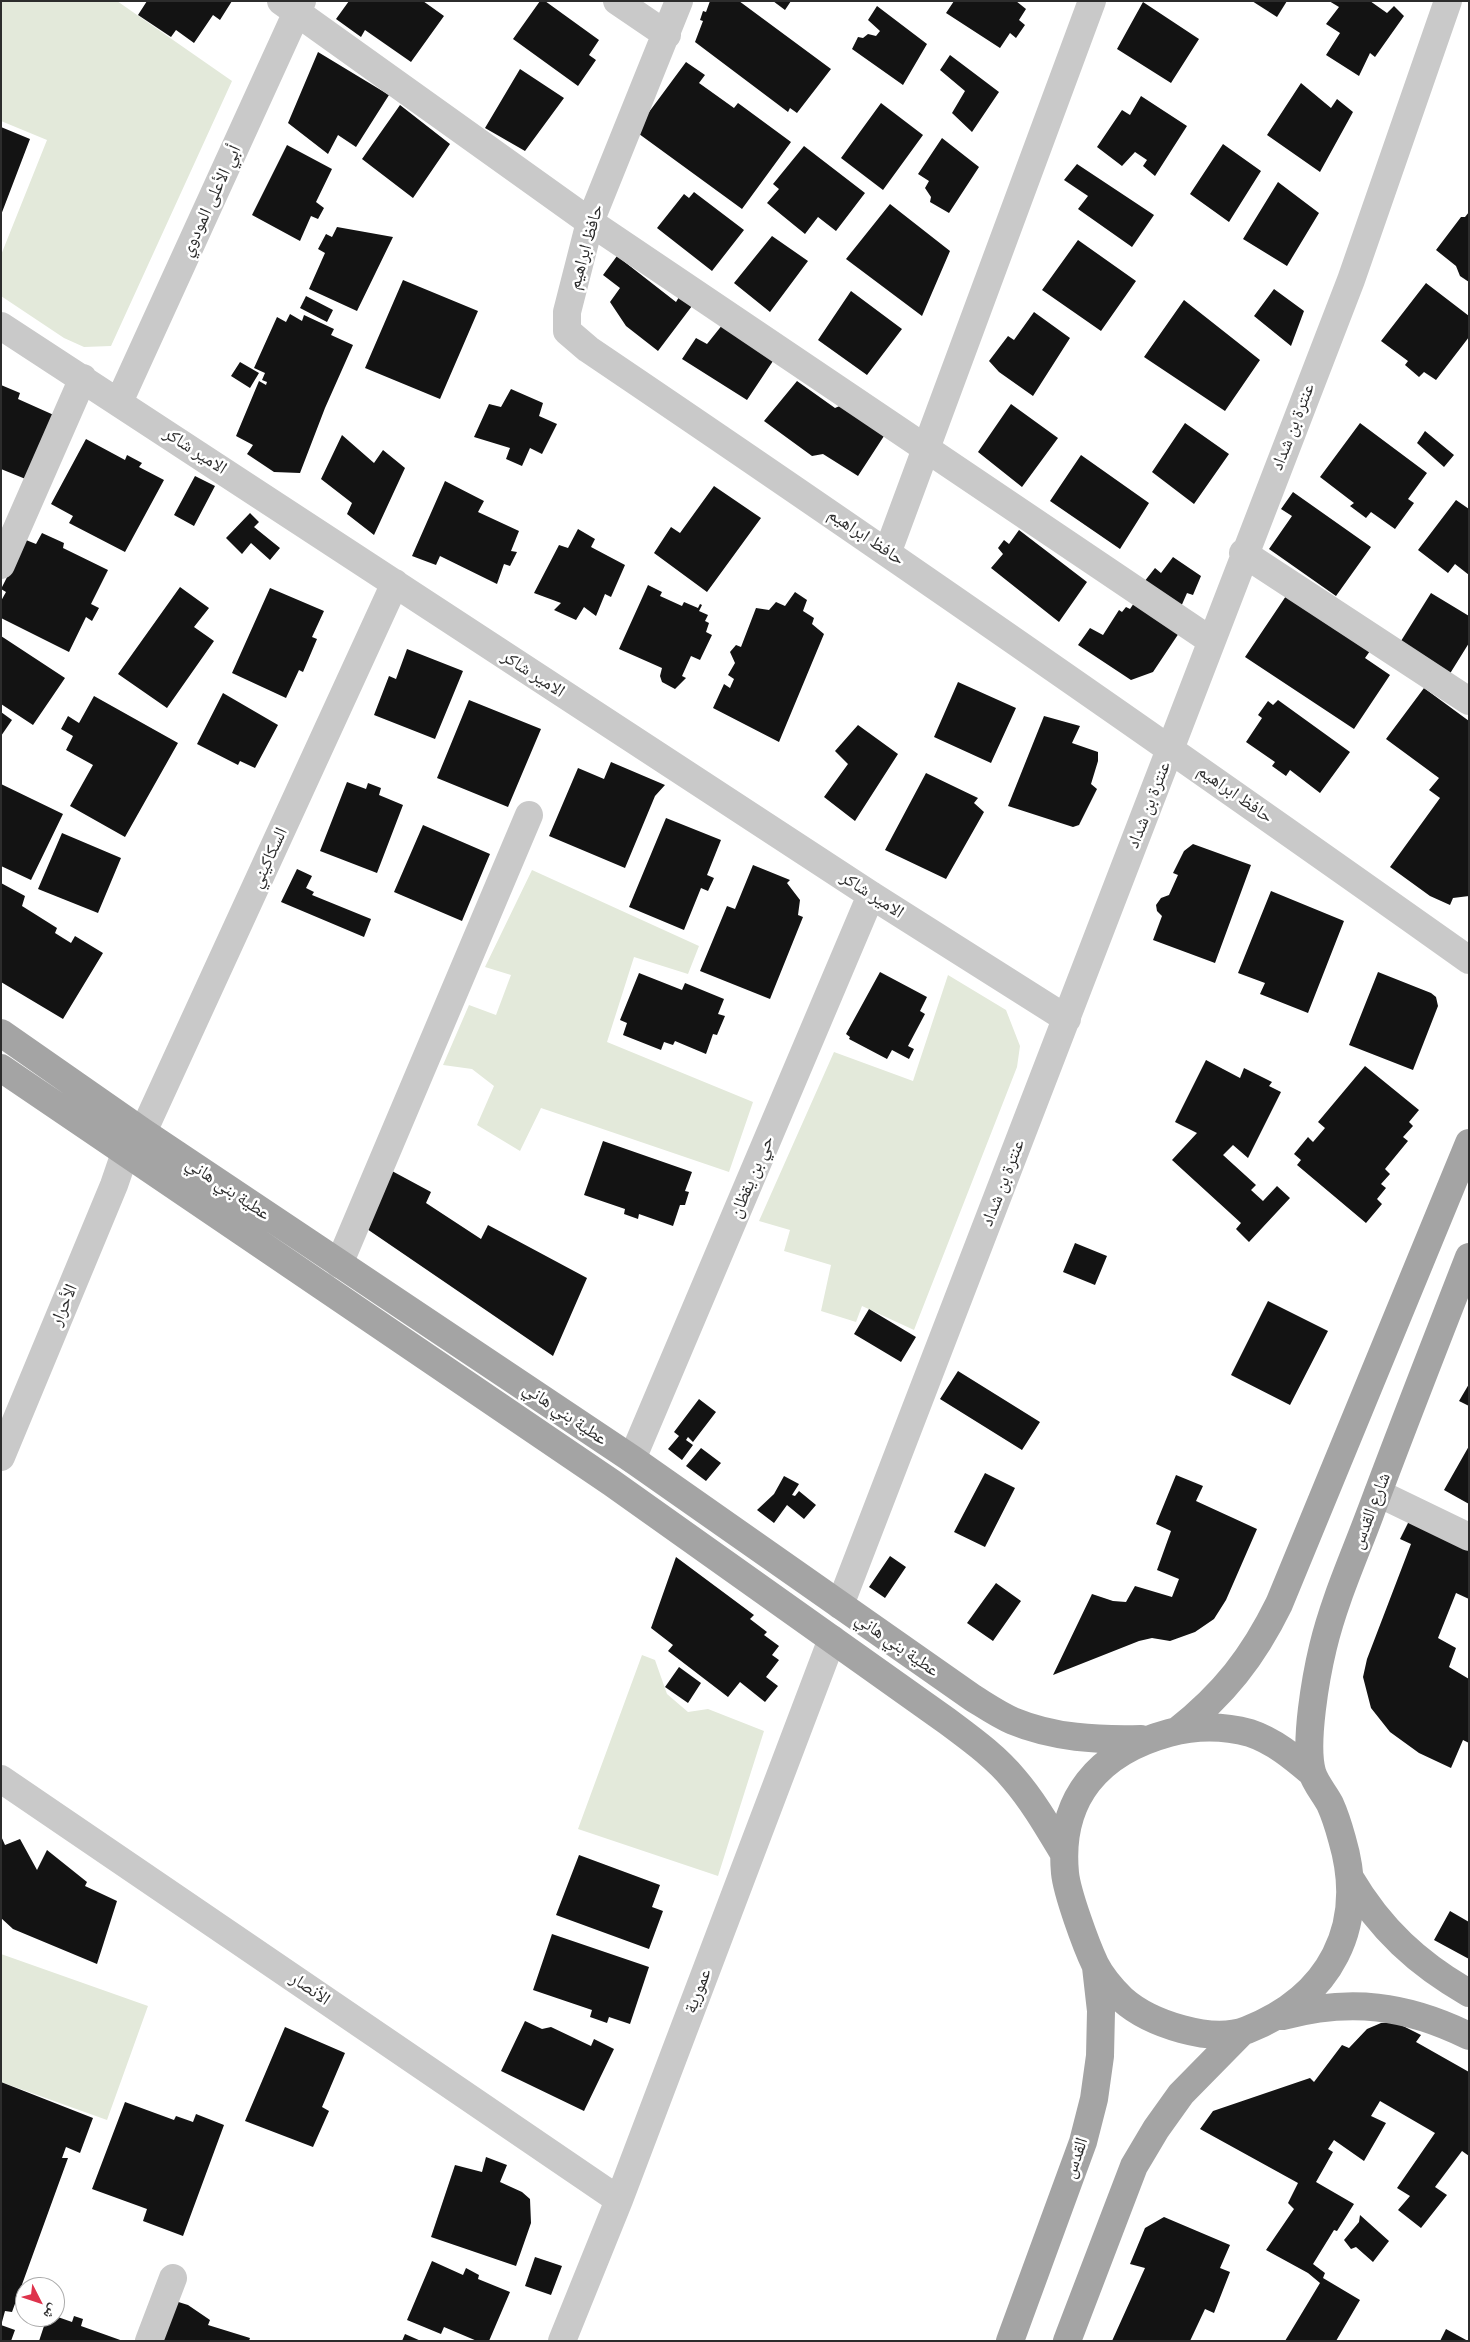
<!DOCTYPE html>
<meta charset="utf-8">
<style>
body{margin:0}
#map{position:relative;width:1470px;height:2342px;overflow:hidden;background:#fff;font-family:Karla,"Noto Naskh Arabic",sans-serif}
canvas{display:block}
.frame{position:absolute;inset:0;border:2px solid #2c2c2c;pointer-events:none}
.north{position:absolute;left:15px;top:2277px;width:50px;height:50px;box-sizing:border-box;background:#fff;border:1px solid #ababab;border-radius:50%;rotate:131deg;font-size:14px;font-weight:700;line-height:20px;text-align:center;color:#2c2c2c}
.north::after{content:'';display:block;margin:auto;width:18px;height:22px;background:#de334c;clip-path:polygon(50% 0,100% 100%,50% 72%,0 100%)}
</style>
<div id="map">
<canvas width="1470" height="2342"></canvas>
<div class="frame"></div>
<div class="north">ش</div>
</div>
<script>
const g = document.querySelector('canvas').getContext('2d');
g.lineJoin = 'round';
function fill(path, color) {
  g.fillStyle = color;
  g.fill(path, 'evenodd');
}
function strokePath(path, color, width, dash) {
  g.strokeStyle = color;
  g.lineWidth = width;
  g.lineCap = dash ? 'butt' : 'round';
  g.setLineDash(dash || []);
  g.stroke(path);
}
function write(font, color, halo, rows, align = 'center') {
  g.font = font + ' Karla,"Noto Naskh Arabic",sans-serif';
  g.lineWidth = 5;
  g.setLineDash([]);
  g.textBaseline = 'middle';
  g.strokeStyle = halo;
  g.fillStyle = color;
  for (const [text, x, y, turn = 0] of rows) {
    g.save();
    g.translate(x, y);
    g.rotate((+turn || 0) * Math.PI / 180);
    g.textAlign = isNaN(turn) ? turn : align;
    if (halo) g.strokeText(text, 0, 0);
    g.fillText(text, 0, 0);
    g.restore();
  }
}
fill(new Path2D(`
 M 1,1 L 117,1 L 232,81 L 111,346 L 84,347 L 64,338 L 1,296 L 1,255 L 47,140 L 1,121 Z
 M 532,870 L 699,946 L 688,974 L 634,957 L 607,1042 L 753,1102 L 729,1172 L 541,1108 L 520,1151 L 477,1125 L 494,1086 L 472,1069 L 443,1065 L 469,1005 L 496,1015 L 511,975 L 485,967 Z
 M 948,975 L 1006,1010 L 1020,1046 L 1017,1067 L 914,1330 L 862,1306 L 856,1322 L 821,1311 L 831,1265 L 784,1251 L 790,1230 L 759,1221 L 834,1052 L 913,1081 Z
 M 642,1655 L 655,1660 L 667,1694 L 688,1712 L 708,1709 L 764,1731 L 718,1876 L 578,1829 Z
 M 1,1954 L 148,2006 L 107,2120 L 1,2082 Z`), '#e3e9da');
fill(new Path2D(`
 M 147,1 L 232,1 L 220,20 L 213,15 L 194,43 L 176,30 L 171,37 L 138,15 Z
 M 349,1 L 423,1 L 444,16 L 411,62 L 365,30 L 361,37 L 336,19 Z
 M 540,1 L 545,1 L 599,40 L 589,55 L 596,60 L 578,86 L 513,39 Z
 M 710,1 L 739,1 L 831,69 L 797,113 L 790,108 L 788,112 L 695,42 L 703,21 L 700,20 L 703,11 L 706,12 Z
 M 773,1 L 791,1 L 785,10 Z
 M 954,1 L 1016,1 L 1026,9 L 1019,20 L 1025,25 L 1016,38 L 1010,33 L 1000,48 L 946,13 Z
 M 1252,1 L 1287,1 L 1277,17 Z
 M 1329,1 L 1370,1 L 1387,13 L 1394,6 L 1404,16 L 1375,57 L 1370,53 L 1359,76 L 1326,55 L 1340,33 L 1326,24 L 1339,7 Z
 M 1143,2 L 1199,39 L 1171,83 L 1117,49 Z
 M 877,6 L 927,44 L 903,85 L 852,49 L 858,37 L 863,38 L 868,34 L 876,36 L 880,31 L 868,20 Z
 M 318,52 L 389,95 L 356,147 L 338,135 L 328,154 L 288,123 Z
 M 950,55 L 999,92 L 972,132 L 952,113 L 965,91 L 940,70 Z
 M 686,62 L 705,75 L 699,83 L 734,108 L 738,103 L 791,142 L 742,209 L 635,131 Z
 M 520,69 L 564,98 L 525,151 L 485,128 Z
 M 1301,83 L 1331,108 L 1337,99 L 1353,112 L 1320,172 L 1267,135 Z
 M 1141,96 L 1187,126 L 1155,176 L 1143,166 L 1147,160 L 1135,152 L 1122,166 L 1097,147 L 1122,110 L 1130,115 Z
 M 881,103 L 923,135 L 883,190 L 841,158 Z
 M 400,105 L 450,144 L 413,198 L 362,159 Z
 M 1,127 L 30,139 L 1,215 Z
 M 942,138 L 979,167 L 949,213 L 930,202 L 931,197 L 925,188 L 929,181 L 918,174 Z
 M 1223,144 L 1261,171 L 1229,222 L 1190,194 Z
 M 287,145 L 332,169 L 316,202 L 324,208 L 318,219 L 311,216 L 300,241 L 252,215 Z
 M 804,146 L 865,193 L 836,231 L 818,217 L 805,234 L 767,203 L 779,189 L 773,184 Z
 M 1077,164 L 1154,215 L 1132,247 L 1078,209 L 1088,196 L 1064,180 Z
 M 1278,182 L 1319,213 L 1287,266 L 1243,239 Z
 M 694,192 L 744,230 L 712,271 L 657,228 L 684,194 L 689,198 Z
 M 890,204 L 950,251 L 922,316 L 846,259 Z
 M 1469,212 L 1469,282 L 1460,276 L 1456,266 L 1436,250 L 1461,217 L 1465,217 Z
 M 337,227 L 393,237 L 357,311 L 309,289 L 325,253 L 318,249 L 326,234 L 332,237 Z
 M 772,236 L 808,261 L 770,312 L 734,283 Z
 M 1078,240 L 1136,281 L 1101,331 L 1042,290 Z
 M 617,256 L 676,302 L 679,297 L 692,306 L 658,351 L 626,326 L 610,302 L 620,288 L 603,275 Z
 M 403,280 L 478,311 L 440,399 L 365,368 Z
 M 1426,283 L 1469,316 L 1469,337 L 1436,380 L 1424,372 L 1419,377 L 1405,365 L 1408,361 L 1381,341 Z
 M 1274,289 L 1304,311 L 1291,346 L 1254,316 Z
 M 851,291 L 902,329 L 867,375 L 818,340 Z
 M 306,296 L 333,310 L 327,322 L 300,308 Z
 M 1184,300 L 1260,360 L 1225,411 L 1144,357 Z
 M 1034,312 L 1070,338 L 1033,396 L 999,372 L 989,361 L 1008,336 L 1014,340 Z
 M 290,314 L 302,321 L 304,315 L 334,329 L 331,335 L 353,345 L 325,408 L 300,473 L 274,472 L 247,454 L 253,445 L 236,436 L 259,381 L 266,385 L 267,382 L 262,380 L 265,373 L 254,368 L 277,317 L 286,322 Z
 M 723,324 L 773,361 L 747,400 L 682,359 L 696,338 L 707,344 Z
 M 240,362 L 259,373 L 250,388 L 231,376 Z
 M 797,381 L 835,408 L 842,405 L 884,436 L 858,476 L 823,454 L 812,456 L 764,421 Z
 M 1,385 L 20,393 L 18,399 L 56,416 L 28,480 L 1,469 Z
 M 511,389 L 543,403 L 539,416 L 557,424 L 542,454 L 530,448 L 522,466 L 506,459 L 510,448 L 474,437 L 489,404 L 501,407 Z
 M 1011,404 L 1058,438 L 1022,487 L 978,452 Z
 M 1185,423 L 1229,454 L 1194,504 L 1152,472 Z
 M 1360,423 L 1427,473 L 1408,499 L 1414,503 L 1395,529 L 1371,512 L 1366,518 L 1350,506 L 1354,503 L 1320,477 Z
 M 1425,431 L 1454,455 L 1444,467 L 1417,443 Z
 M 342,435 L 374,463 L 383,450 L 405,468 L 374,535 L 347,514 L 352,503 L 321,479 Z
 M 86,439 L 125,460 L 127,455 L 142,463 L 139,467 L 164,480 L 125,552 L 69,523 L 73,516 L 51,504 Z
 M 1081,455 L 1149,503 L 1120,549 L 1050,501 Z
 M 195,476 L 215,486 L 194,526 L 174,515 Z
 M 445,481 L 484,501 L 478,512 L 519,531 L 511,551 L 517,552 L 510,566 L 504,564 L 497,584 L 440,556 L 436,565 L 412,556 Z
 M 714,486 L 761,518 L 707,592 L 654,553 L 671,527 L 680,533 Z
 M 1293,492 L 1371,547 L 1336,596 L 1269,549 L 1292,516 L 1281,509 Z
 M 1456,500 L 1469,509 L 1469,575 L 1455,564 L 1448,573 L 1418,550 Z
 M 250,513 L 259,522 L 254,527 L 280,548 L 270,560 L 251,543 L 242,554 L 226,538 Z
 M 578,529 L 595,539 L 591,547 L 625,565 L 611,597 L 605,594 L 596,616 L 584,607 L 576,620 L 554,610 L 561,603 L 534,593 L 559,545 L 568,548 Z
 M 1019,530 L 1087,582 L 1059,622 L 991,568 L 1003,554 L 998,548 L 1004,540 L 1009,544 Z
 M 42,533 L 64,543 L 63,548 L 108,570 L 91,604 L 99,608 L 92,621 L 86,617 L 69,652 L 1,618 L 1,601 L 6,592 L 1,589 L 26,540 L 36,544 Z
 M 1173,557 L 1201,576 L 1193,595 L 1187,593 L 1180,609 L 1144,582 L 1155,568 L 1161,573 Z
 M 648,585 L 662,592 L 660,596 L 682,606 L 684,602 L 698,608 L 700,604 L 702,605 L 699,611 L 708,615 L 705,621 L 709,623 L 706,632 L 712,635 L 700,660 L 691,656 L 682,676 L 686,678 L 675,689 L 662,682 L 660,676 L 662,668 L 619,649 Z
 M 180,587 L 209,608 L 194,627 L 214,641 L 167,708 L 118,674 Z
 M 270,588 L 324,611 L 312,637 L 317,639 L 303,672 L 299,670 L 286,698 L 232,673 Z
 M 795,592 L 807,600 L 803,611 L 814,618 L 812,624 L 824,634 L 779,742 L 713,708 L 724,684 L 730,688 L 734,679 L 728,675 L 735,663 L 730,652 L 736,645 L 741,647 L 756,608 L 769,610 L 776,602 L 785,606 Z
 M 1431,593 L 1469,616 L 1469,643 L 1446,680 L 1396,649 Z
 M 1286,596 L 1370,651 L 1365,658 L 1390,675 L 1354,729 L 1245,657 Z
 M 1138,597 L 1183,627 L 1153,672 L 1131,680 L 1078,645 L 1090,628 L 1103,635 L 1119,610 L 1122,612 L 1126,607 L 1130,609 Z
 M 1,636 L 65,678 L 33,725 L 1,704 Z
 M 407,649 L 463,671 L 435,739 L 374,715 L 389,676 L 396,679 Z
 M 958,682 L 1016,708 L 991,763 L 934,737 Z
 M 1424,688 L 1469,721 L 1469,896 L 1453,898 L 1450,905 L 1430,896 L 1390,867 L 1440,798 L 1429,790 L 1439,778 L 1386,739 Z
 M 223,693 L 278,725 L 255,768 L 240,761 L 238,765 L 197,744 Z
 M 94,696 L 178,743 L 125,837 L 70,806 L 93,765 L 66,750 L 73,736 L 61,729 L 68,716 L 79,723 Z
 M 469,700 L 541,729 L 508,807 L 437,778 Z
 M 1278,700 L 1350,752 L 1320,793 L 1290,770 L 1286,776 L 1272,766 L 1275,762 L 1246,742 L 1262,718 L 1258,715 L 1268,701 L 1273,705 Z
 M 1,712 L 12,720 L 1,736 Z
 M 1044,716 L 1080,726 L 1072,743 L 1098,752 L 1098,761 L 1091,784 L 1097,789 L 1079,825 L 1073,827 L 1008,806 Z
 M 858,725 L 898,754 L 855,821 L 824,797 L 848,764 L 835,751 Z
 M 611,762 L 665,785 L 655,796 L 625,868 L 549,836 L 578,768 L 604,779 Z
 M 926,773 L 978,798 L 974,803 L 984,812 L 946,879 L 885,850 Z
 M 347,782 L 366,789 L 368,783 L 381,788 L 379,795 L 403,805 L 377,873 L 320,851 Z
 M 1,784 L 63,814 L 31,880 L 1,866 Z
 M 666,818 L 721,840 L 707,875 L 714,878 L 708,891 L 701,888 L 684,930 L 629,907 Z
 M 423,825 L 490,854 L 462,921 L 394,892 Z
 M 62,833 L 121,858 L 98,913 L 38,889 Z
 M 1193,844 L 1251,865 L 1215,963 L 1153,940 L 1162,916 L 1157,911 L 1156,905 L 1161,898 L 1169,895 L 1178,875 L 1173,873 L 1184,851 Z
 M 753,865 L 790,880 L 787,883 L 800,900 L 798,915 L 803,917 L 770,999 L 700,971 L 727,906 L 735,909 Z
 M 297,869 L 312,876 L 306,888 L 314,892 L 312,895 L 371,919 L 364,937 L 281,902 Z
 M 1,883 L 25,896 L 22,906 L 57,928 L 55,933 L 71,943 L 75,936 L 103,953 L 63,1019 L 1,982 Z
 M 1271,891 L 1344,921 L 1308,1013 L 1260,994 L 1265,983 L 1238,973 Z
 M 880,972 L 927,997 L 920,1011 L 925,1014 L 908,1046 L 914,1049 L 909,1059 L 892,1050 L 887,1059 L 849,1039 L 850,1037 L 846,1034 Z
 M 1378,972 L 1431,993 L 1436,997 L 1438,1006 L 1413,1070 L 1349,1045 Z
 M 639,973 L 682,990 L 685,983 L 724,999 L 718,1014 L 725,1016 L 717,1035 L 713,1034 L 706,1054 L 675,1041 L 673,1045 L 664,1042 L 661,1050 L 623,1035 L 627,1023 L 620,1020 Z
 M 1206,1060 L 1240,1078 L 1244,1068 L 1272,1082 L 1269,1086 L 1281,1092 L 1248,1158 L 1233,1145 L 1223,1155 L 1256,1185 L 1251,1190 L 1263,1201 L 1277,1186 L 1290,1198 L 1249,1242 L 1236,1229 L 1241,1223 L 1172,1160 L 1197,1133 L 1175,1122 Z
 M 1365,1066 L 1419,1110 L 1409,1122 L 1413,1126 L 1403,1137 L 1408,1141 L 1385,1169 L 1390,1174 L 1381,1184 L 1386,1188 L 1377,1199 L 1382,1204 L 1366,1223 L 1297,1165 L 1301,1160 L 1294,1154 L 1308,1137 L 1313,1142 L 1325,1128 L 1318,1122 Z
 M 603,1141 L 692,1172 L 685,1191 L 689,1192 L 685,1205 L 680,1205 L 673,1226 L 639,1214 L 638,1219 L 624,1214 L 625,1209 L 584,1195 Z
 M 392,1171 L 431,1192 L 426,1203 L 481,1239 L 488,1225 L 587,1278 L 553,1356 L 367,1229 Z
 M 1075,1243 L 1107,1256 L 1095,1285 L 1063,1272 Z
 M 1268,1301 L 1328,1331 L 1290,1405 L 1231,1375 Z
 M 869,1309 L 916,1337 L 901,1362 L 854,1334 Z
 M 958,1371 L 1040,1422 L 1022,1450 L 940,1399 Z
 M 1469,1384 L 1469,1406 L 1459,1401 Z
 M 699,1399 L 716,1412 L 693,1442 L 688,1437 L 686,1440 L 693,1445 L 682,1460 L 668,1449 L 679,1436 L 674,1432 Z
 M 1469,1446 L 1469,1504 L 1444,1490 Z
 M 701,1448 L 721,1463 L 706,1481 L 686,1466 Z
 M 985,1473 L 1015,1488 L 985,1547 L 954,1532 Z
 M 1176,1475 L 1203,1486 L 1196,1501 L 1257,1529 L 1226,1600 L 1214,1619 L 1195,1632 L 1170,1641 L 1152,1638 L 1139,1641 L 1053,1675 L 1092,1594 L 1113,1601 L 1126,1602 L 1135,1586 L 1172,1597 L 1179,1579 L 1157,1570 L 1171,1531 L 1156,1524 Z
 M 784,1476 L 799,1484 L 792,1495 L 795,1496 L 799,1491 L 816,1505 L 804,1519 L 787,1505 L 774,1523 L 757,1510 L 774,1494 Z
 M 1413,1513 L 1469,1539 L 1469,1599 L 1456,1593 L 1438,1638 L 1456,1648 L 1449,1667 L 1469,1679 L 1469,1743 L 1463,1740 L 1451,1768 L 1419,1753 L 1390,1732 L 1371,1708 L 1363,1677 L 1367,1659 L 1411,1544 L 1400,1539 Z
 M 890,1556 L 906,1567 L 885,1598 L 869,1587 Z
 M 676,1557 L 754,1615 L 750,1619 L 767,1632 L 764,1635 L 779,1646 L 772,1655 L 779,1660 L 766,1677 L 778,1686 L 765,1702 L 740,1682 L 728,1697 L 668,1651 L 673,1645 L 651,1628 Z
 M 996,1583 L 1021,1601 L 993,1641 L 967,1623 Z
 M 679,1667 L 701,1683 L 688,1703 L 665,1687 Z
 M 1,1836 L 5,1845 L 20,1839 L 37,1870 L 47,1850 L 87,1882 L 85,1886 L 117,1901 L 97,1964 L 13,1929 L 1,1918 Z
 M 579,1855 L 660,1885 L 652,1907 L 663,1911 L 649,1949 L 556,1915 Z
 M 1450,1911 L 1469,1922 L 1469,1959 L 1434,1940 Z
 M 552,1934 L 649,1967 L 630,2024 L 609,2017 L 607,2023 L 590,2017 L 592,2010 L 533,1990 Z
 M 525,2021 L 542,2029 L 551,2027 L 591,2046 L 594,2039 L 614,2049 L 584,2111 L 501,2071 Z
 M 1395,2022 L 1421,2035 L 1416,2042 L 1469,2072 L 1469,2156 L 1462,2151 L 1435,2187 L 1447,2195 L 1421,2228 L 1398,2210 L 1410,2196 L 1397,2188 L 1435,2133 L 1380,2101 L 1371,2116 L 1386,2123 L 1364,2161 L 1334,2140 L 1328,2149 L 1333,2152 L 1316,2182 L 1354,2204 L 1337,2231 L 1334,2230 L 1313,2264 L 1325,2273 L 1323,2278 L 1360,2300 L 1336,2341 L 1285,2341 L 1320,2283 L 1308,2273 L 1266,2250 L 1294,2209 L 1288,2203 L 1298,2183 L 1200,2129 L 1213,2111 L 1310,2078 L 1314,2082 L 1342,2045 L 1349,2048 L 1367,2029 L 1381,2023 Z
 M 285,2027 L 345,2053 L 322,2107 L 329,2111 L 313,2147 L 245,2121 Z
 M 1,2082 L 93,2118 L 80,2153 L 66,2147 L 62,2158 L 68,2158 L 12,2312 L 5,2311 L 2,2322 Z
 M 125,2102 L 174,2120 L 176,2116 L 193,2122 L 196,2114 L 224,2125 L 183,2236 L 143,2221 L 147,2209 L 92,2189 Z
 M 486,2157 L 507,2165 L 500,2182 L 522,2192 L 530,2199 L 531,2223 L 516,2266 L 431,2237 L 455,2165 L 482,2172 Z
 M 1360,2215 L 1389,2241 L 1373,2262 L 1356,2247 L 1351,2249 L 1344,2240 L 1359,2222 Z
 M 1164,2217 L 1230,2245 L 1220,2268 L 1230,2272 L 1214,2313 L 1205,2309 L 1190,2341 L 1112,2341 L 1145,2268 L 1130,2264 L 1145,2228 Z
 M 535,2257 L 562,2266 L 551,2295 L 525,2286 Z
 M 432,2261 L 463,2275 L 466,2268 L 479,2275 L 478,2279 L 510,2292 L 489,2341 L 477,2341 L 444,2327 L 441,2334 L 407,2320 Z
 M 172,2300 L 188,2305 L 210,2320 L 208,2325 L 250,2338 L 249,2341 L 156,2341 Z
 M 55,2316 L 72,2322 L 74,2316 L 83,2319 L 81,2326 L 123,2341 L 39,2341 L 47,2317 Z
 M 1,2325 L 15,2330 L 11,2341 L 1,2341 Z
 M 1446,2329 L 1468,2341 L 1440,2341 Z
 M 405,2334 L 421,2341 L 402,2341 Z`), '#131313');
strokePath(new Path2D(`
 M 281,1 L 590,222 L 1210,640
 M 617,1 L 667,35
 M 679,1 L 590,222 L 567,312 L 567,331 L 588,349 C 884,549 1177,753 1469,960
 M 1,326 L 871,895 L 1067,1019
 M 119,402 L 302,1
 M 888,551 L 1092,1
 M 1243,553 L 1469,701
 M 1,565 L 83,378
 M 143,1132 L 395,583
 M 339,1264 L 529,815
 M 1,1457 L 114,1185 L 125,1153
 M 632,1459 L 871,895
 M 1378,1493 L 1469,1537
 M 840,1605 L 1351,280 L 1448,1
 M 1,1779 L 619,2200
 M 149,2341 L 173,2278
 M 562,2341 L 619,2200 L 832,1639`), '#c9c9c9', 28);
strokePath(new Path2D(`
 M 1,1033 L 143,1132 L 632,1459 L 973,1698 C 986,1706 999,1715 1013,1721 C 1054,1738 1097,1740 1141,1739
 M 1,1068 L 612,1483 L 947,1721 C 971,1739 995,1756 1014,1779 C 1033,1801 1048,1827 1063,1852
 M 1177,1731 C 1224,1694 1253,1657 1279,1604 L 1469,1143
 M 1312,1773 C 1293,1757 1274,1741 1250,1733 C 1224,1726 1195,1726 1169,1733 C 1099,1752 1058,1798 1065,1873 C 1067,1893 1086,1945 1095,1964 C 1101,1976 1113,1990 1122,1999 C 1150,2024 1212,2044 1247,2030 C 1330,1997 1368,1927 1342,1839 C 1339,1828 1335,1815 1330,1804 C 1325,1794 1315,1783 1312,1772 C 1304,1743 1316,1676 1323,1647 C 1334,1601 1354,1557 1370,1514 C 1402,1428 1436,1342 1469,1257
 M 1350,1878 C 1380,1929 1418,1964 1469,1993
 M 1283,2016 C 1350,1998 1406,2005 1469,2036
 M 1010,2341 L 1083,2142 L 1094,2099 L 1100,2056 L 1101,2011 L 1096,1967
 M 1067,2341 L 1134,2166 L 1156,2129 L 1181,2094 L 1241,2033`), '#a4a4a4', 28);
write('18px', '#2c2c2c', '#fff', [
 ["أبي الأعلى المودوي",211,201,-65],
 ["حافظ ابراهيم",586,247,-74],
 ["عنترة بن شداد",1293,427,-69],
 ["الامير شاكر",195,451,33],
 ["حافظ ابراهيم",866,537,34],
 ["الامير شاكر",533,674,33],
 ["حافظ ابراهيم",1235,794,35],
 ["عنترة بن شداد",1149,805,-69],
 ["السكاكيني",269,858,-65],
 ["الامير شاكر",872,895,33],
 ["حي بن يقظان",752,1177,-67],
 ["عنترة بن شداد",1003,1183,-69],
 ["عطية بني هاني",228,1189,34],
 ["الأحرار",64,1305,-67],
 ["عطية بني هاني",565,1414,34],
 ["شارع القدس",1371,1511,-69],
 ["عطية بني هاني",897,1645,35],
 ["الأنصار",310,1989,34],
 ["عمورية",698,1991,-69],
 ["القدس",1076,2158,-71]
]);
</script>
